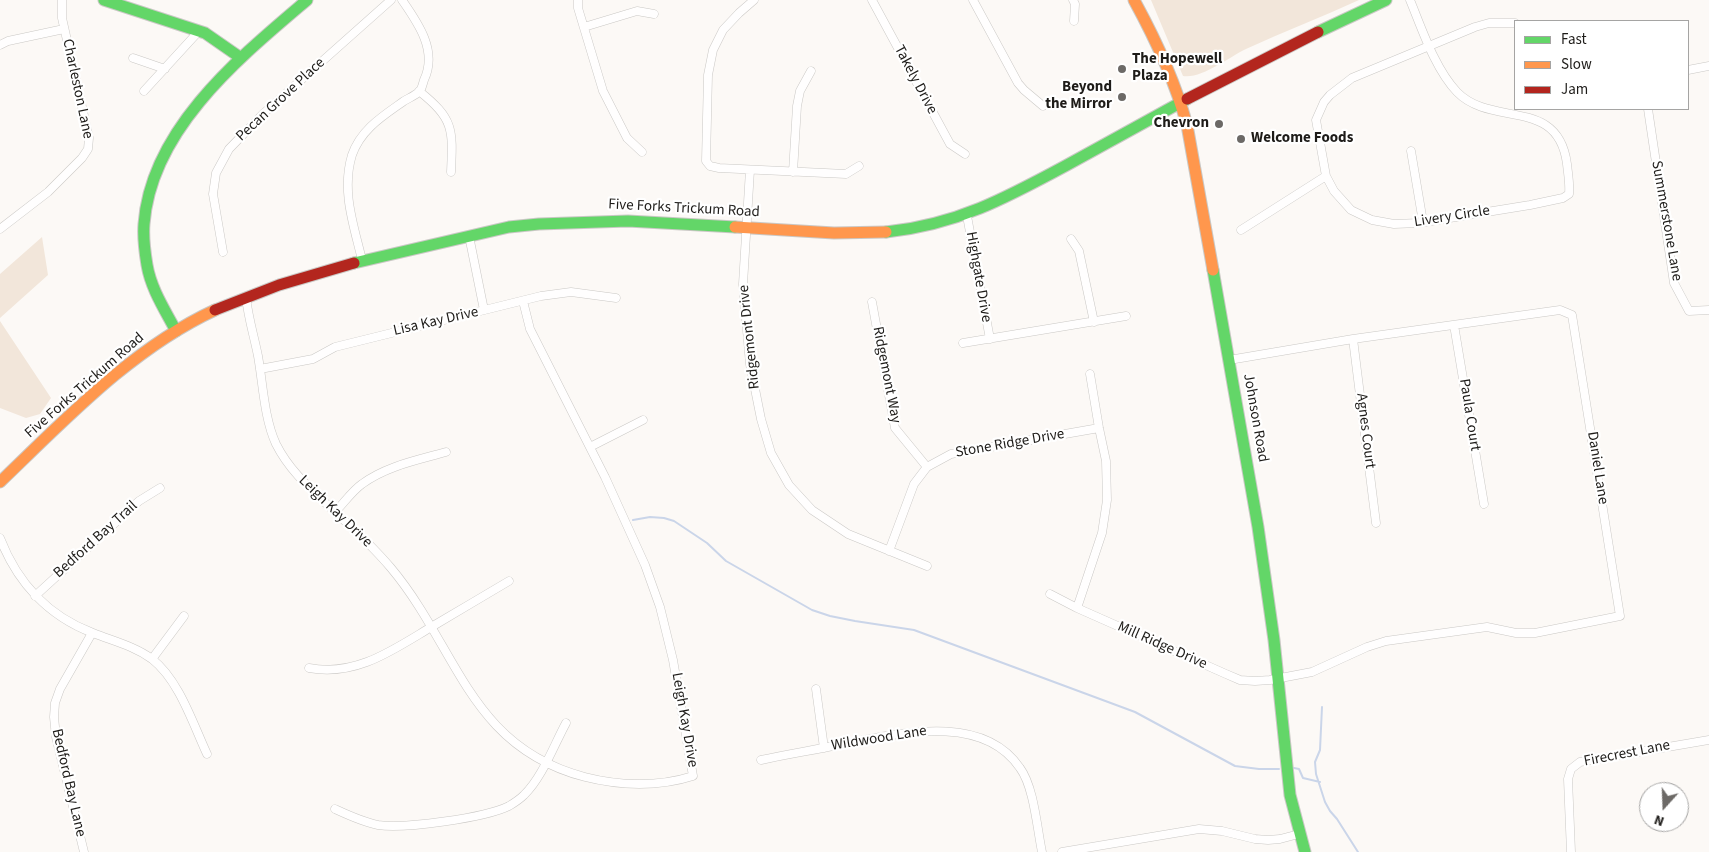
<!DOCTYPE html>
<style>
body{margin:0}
#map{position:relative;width:1709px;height:852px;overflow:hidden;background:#fcf9f6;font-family:"Source Sans 3",sans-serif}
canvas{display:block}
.legend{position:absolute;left:1514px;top:20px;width:175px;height:90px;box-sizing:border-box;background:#fff;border:1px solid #a5a4a3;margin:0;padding:6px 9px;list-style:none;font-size:15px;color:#1e1c19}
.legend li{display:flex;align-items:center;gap:10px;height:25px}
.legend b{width:25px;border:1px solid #a5a4a3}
.north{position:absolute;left:1639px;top:782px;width:50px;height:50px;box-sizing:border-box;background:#fff;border:1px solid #a5a4a3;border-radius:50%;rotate:200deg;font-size:14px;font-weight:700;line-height:20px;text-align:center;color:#1e1c19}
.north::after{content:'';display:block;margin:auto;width:18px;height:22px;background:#6c6966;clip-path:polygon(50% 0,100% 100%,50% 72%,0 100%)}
</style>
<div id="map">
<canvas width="1709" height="852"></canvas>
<ul class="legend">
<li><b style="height:6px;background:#63d668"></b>Fast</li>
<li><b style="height:6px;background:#ff974d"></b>Slow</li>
<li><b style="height:6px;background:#b3261e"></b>Jam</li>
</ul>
<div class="north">N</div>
</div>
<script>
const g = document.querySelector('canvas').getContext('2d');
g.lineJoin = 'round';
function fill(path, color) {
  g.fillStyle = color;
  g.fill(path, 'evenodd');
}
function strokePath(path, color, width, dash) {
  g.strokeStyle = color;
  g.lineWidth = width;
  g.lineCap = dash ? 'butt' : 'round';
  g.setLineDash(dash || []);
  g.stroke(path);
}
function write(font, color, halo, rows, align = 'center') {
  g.font = font + ' "Source Sans 3",sans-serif';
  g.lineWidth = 4.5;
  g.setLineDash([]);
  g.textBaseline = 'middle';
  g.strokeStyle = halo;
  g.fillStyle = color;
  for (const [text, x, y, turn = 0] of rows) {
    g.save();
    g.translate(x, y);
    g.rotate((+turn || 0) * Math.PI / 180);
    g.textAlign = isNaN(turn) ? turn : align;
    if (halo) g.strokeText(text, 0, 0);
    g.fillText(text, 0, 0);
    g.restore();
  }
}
fill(new Path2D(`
 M 1151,0 L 1359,0 C 1322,17 1283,32 1246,49 C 1229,57 1202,79 1183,76 Z
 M 42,237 L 48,275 L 0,318 L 0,274 Z
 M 0,321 L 51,398 L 40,414 L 26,418 L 0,408 Z`), '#f2e6da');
strokePath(new Path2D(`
 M 633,520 L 650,517 L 664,518 L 674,521 L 707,543 L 726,561 L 812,610 L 830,616 L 855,621 L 914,630 L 1135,712 L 1235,766 L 1259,769 L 1279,769
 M 1322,707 L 1320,750 L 1315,762 L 1316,774 L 1325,802 L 1330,811 L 1337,819 L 1358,852
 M 1294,768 L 1299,769 L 1303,778 L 1320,782`), '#cad5e9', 2);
const street = new Path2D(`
 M 578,0 L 578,8 L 603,91 L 627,138 L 642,152
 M 754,0 L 739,13 L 723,30 L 713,50 L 708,75 L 706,161 L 710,166 L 719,168 L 846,174 L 859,166
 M 872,0 L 950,144 L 965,154
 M 973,0 L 1018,83 L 1024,90 L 1043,106
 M 1073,0 L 1075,4 L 1074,21
 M 1410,0 C 1422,29 1435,69 1457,92 C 1492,128 1558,96 1567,164 C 1568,174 1570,184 1569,194 L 1563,198 L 1530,205 L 1419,223 L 1394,224 L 1372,220 L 1351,210 L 1334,191 L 1326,176 L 1316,120 L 1324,102 L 1330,95 L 1352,78 L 1475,27 L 1489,23 L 1515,23
 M 584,27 L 637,11 L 654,14
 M 0,45 L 8,41 L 64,29
 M 133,58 L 165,69
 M 1688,70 L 1709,66
 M 144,91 L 199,31
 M 419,91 C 454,119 453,129 451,172
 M 1648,109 L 1674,283 L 1689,311 L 1709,310
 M 1411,151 L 1423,222
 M 750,170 L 743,284 L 750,364 L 761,419 L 771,453 L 789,485 L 812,510 L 848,534 L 927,566
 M 793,172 L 797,106 L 800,91 L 811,71
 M 967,216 L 990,339
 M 0,229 L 48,192 L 82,158 L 88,149 L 89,138 L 62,18 L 62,0
 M 1241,230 L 1326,176
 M 469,236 L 484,310
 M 1071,239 L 1079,251 L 1094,322
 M 223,252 L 213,194 L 216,173 L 229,149 L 264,113 L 391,0
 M 362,260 C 354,226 341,191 352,155 C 361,129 383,116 404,101 C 409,98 416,95 420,91 C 422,88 423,83 424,80 C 438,51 418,23 402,0
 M 246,297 C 248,317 254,336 258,356 C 263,384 264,418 276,444 C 290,472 313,491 335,512 C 355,530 374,548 391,568 C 458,648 469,747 585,777 C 620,786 659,787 693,776 L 673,660 L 660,607 L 645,565 L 605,477 L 530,329 L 523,301
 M 872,302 L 895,428 L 927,467
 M 1454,325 L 1484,504
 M 1353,339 L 1376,523
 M 963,343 L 1126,316
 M 260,369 L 313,359 L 335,347 L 541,296 L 571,292 L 616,298
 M 590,447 L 643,420
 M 335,512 C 344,503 352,491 362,484 C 386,466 418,460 446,452
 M 0,538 C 17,582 48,616 93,633 C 113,641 134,646 152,659 C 179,680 193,724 207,754
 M 889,551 L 914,484 L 927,467 L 951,454 L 1099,428
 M 1050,594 L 1077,608 L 1226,674 L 1240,680 L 1255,681 L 1270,680 L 1312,672 L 1367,647 L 1386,641 L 1487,627 L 1516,633 L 1535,633 L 1620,616 L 1572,315 L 1560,310 L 1353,339 L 1229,360
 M 35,596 L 139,501 L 160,488
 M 1077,608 L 1102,533 L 1107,500 L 1106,461 L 1099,428 L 1090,374
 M 152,659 L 184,616
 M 309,668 C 357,677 394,649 433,626 C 458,611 484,596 509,581
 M 816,689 L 824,748
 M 761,760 C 788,754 815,750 843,744 C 898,734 982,712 1020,768 C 1034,787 1037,828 1042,852
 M 335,809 C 348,815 363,822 378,825 C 403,829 485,818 509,806 C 514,803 520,799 524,795 C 542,778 554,745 566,723
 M 84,852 L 56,737 L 54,717 L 55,703 L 60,689 L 92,633
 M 1062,852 L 1199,829 L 1222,831 L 1255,839 L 1268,840 L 1280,839 L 1299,834
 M 1571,852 L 1568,779 L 1571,769 L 1580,762 L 1709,740`);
const fast = new Path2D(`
 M 104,0 L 205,33 L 241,58
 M 1318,32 L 1386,0
 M 886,232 C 956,225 1006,198 1067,165 C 1107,143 1147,121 1187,99
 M 354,263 L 509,227 L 539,224 L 628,221 L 735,227
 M 1213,270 L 1258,527 L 1274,640 L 1290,795 L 1305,852
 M 176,331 C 165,310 151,289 147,265 C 145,253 143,236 144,224 C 151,129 240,57 307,0`);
const slow = new Path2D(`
 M 1134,0 C 1156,40 1175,81 1187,125 L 1213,270
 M 735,227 L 834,233 L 886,232
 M 0,482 C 66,419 131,349 215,310`);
const jam = new Path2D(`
 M 1187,99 L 1318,32
 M 215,310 L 279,285 L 354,263`);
strokePath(street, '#cac8c5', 9);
strokePath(fast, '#cac8c5', 13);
strokePath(slow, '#cac8c5', 13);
strokePath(jam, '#cac8c5', 13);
strokePath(street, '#fffefe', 8);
strokePath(fast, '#63d668', 11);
strokePath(slow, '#ff974d', 11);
strokePath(jam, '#b3261e', 11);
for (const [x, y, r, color] of [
 [1122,69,5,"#6c6966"],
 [1122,97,5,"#6c6966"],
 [1219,124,5,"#6c6966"],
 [1241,139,5,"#6c6966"]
]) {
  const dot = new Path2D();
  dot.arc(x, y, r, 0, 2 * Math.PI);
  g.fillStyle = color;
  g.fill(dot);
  strokePath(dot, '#fff', 2);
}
write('bold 15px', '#1e1c19', '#fff', [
 ["The Hopewell",1132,60],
 ["Plaza",1132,77],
 ["Beyond",1112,88,"right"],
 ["the Mirror",1112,105,"right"],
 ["Chevron",1209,124,"right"],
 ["Welcome Foods",1251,139]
], 'left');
write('15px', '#1e1c19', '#fff', [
 ["Takely Drive",915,80,62],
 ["Charleston Lane",77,89,78],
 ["Pecan Grove Place",281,100,-43],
 ["Five Forks Trickum Road",684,209,3],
 ["Livery Circle",1452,217,-9],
 ["Summerstone Lane",1666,221,80],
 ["Highgate Drive",978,277,80],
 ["Lisa Kay Drive",436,322,-13],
 ["Ridgemont Drive",750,337,-96],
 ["Ridgemont Way",886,375,79],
 ["Five Forks Trickum Road",85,386,-41],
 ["Paula Court",1469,415,81],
 ["Johnson Road",1255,418,80],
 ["Agnes Court",1365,431,83],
 ["Stone Ridge Drive",1010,444,-10],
 ["Daniel Lane",1597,468,81],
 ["Leigh Kay Drive",335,512,44],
 ["Bedford Bay Trail",96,540,-42],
 ["Mill Ridge Drive",1162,646,24],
 ["Leigh Kay Drive",684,720,80],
 ["Wildwood Lane",879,739,-9],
 ["Firecrest Lane",1627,754,-11],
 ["Bedford Bay Lane",68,783,77]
]);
</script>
